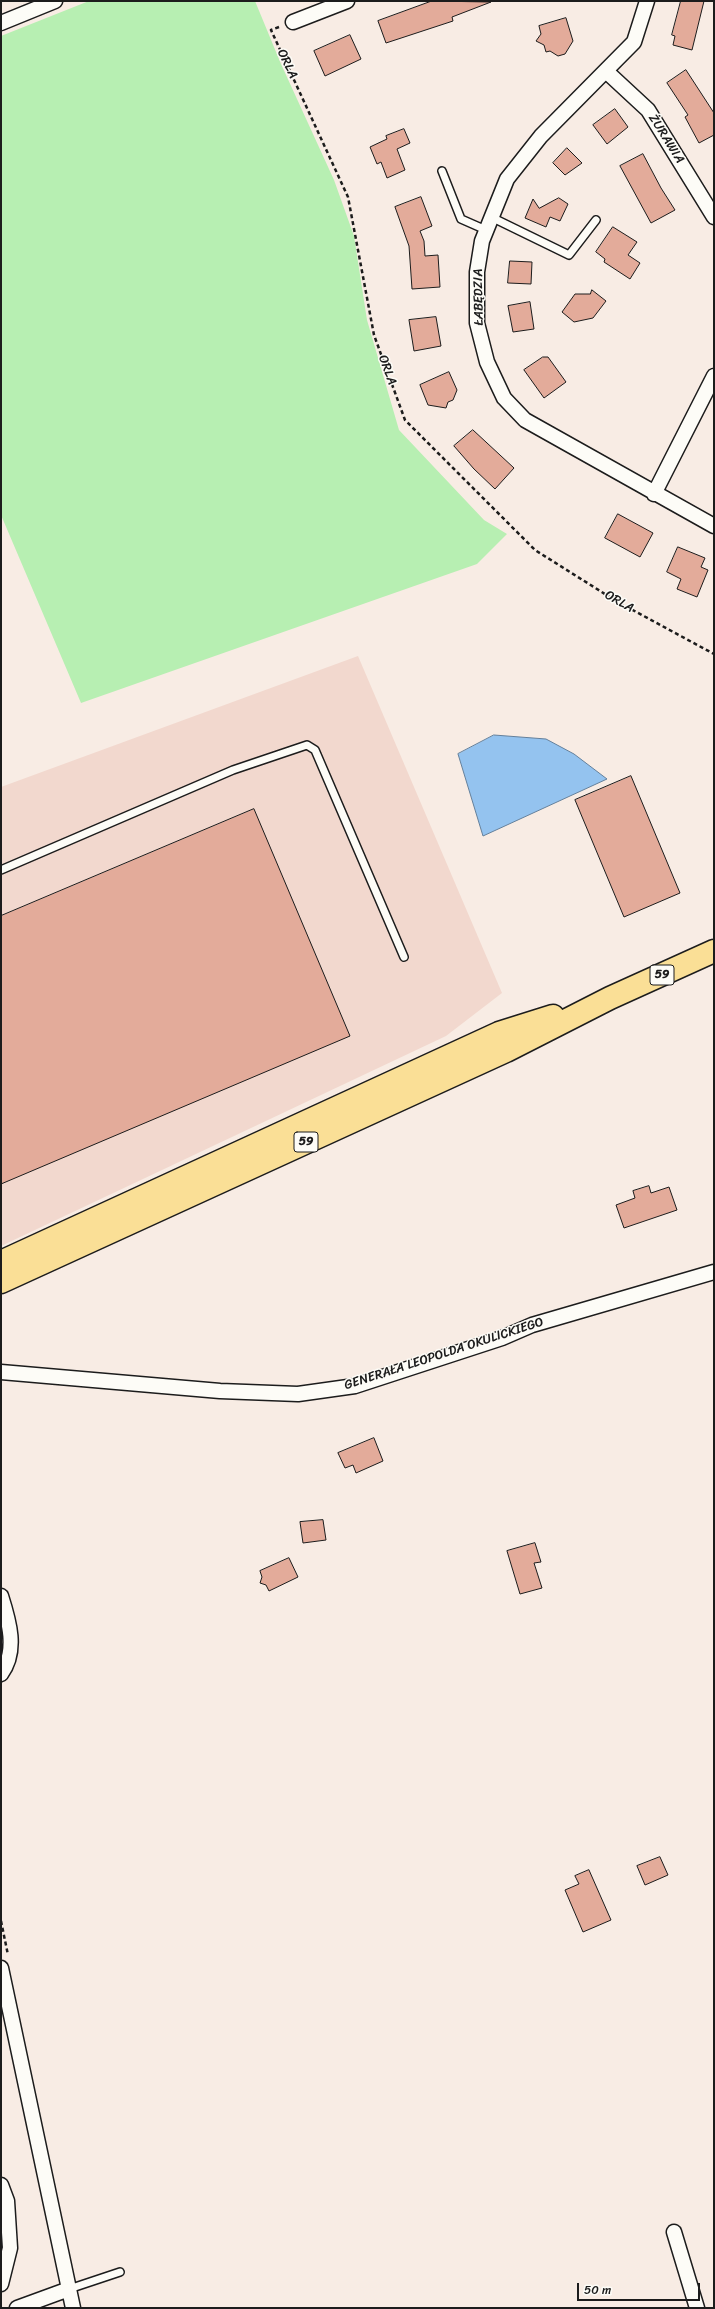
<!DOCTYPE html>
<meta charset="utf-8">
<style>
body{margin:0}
#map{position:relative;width:715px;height:2309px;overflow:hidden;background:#f8ece4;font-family:Sriracha,sans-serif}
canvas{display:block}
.frame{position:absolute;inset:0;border:2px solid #1c1c1c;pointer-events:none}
.scale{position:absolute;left:577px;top:2283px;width:123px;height:18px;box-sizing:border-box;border:2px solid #1c1c1c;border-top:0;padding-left:5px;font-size:12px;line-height:14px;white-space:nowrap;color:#1c1c1c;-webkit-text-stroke:3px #fdfcf7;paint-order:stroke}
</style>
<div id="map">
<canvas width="715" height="2309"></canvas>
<div class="frame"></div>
<div class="scale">50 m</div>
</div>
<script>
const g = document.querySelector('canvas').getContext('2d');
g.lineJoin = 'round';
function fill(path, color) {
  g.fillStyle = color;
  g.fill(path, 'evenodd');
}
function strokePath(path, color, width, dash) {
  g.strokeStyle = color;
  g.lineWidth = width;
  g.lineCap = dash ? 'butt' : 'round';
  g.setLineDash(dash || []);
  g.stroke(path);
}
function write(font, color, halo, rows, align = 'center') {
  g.font = font + ' Sriracha,sans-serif';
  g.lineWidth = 3;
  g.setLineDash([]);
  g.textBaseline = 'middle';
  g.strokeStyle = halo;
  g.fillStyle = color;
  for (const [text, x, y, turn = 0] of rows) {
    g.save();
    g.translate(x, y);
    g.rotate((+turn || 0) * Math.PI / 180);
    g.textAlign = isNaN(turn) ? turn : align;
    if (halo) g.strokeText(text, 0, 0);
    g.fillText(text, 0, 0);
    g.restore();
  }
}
fill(new Path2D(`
 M 358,656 L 502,993 L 446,1036 L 1,1246 L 1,787 Z`), '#f2d8ce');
fill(new Path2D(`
 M 89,1 L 255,1 L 281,64 L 334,180 L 354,236 L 367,320 L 399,430 L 484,520 L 507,534 L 477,564 L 81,703 L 1,515 L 1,36 Z`), '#b7efb2');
const water = new Path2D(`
 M 494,735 L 546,739 L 574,754 L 607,779 L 483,836 L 458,754 Z`);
fill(water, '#94c3ef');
strokePath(water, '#64809b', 1);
const building = new Path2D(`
 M 432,1 L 491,2 L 452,17 L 453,21 L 386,43 L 378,21 Z
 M 681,1 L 704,1 L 692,50 L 673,45 L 675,36 L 672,35 Z
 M 566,18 L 573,41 L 565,54 L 558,56 L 550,51 L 546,52 L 544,45 L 536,41 L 541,34 L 539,26 Z
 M 350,35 L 361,59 L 325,76 L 314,51 Z
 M 686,70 L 714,113 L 714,135 L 699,143 L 685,117 L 688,115 L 667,83 Z
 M 615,109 L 628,127 L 607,144 L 593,125 Z
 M 404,129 L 410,143 L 397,149 L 405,170 L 387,178 L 381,162 L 377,164 L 370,147 L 387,139 L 386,136 Z
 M 567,148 L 582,163 L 565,175 L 553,163 Z
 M 643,154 L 661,188 L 675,210 L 651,223 L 620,166 Z
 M 421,197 L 432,226 L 420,231 L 424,241 L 425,256 L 438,255 L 440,287 L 412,289 L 409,246 L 395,207 Z
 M 559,198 L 568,204 L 560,221 L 550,217 L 546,227 L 525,218 L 533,199 L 539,208 Z
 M 613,227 L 637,242 L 628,255 L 640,263 L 630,279 L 604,262 L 605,259 L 596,252 Z
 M 510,261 L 532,262 L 531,284 L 508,283 Z
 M 592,290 L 606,301 L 593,318 L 574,322 L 562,312 L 575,294 L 590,294 Z
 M 530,302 L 534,329 L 513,332 L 508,306 Z
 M 436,317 L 441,346 L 414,351 L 409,320 Z
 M 543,357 L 548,357 L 566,382 L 544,398 L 524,370 Z
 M 449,372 L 457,390 L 453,400 L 448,402 L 446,408 L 428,405 L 420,385 Z
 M 473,430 L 514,468 L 495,489 L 474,469 L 454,446 Z
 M 618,514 L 653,533 L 640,557 L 605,538 Z
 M 678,547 L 705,558 L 701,567 L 708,570 L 697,597 L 677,589 L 681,579 L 667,572 Z
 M 631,776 L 680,893 L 624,917 L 575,800 Z
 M 254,809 L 350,1036 L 1,1184 L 1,916 Z
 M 649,1186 L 651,1193 L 669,1187 L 677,1210 L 624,1228 L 616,1205 L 635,1198 L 633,1191 Z
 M 374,1438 L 383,1461 L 356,1473 L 353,1465 L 345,1468 L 338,1453 Z
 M 323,1520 L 326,1540 L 303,1543 L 300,1522 Z
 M 535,1543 L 541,1562 L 534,1563 L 542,1588 L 520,1594 L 507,1551 Z
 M 289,1558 L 298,1577 L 269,1591 L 266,1585 L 260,1583 L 262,1577 L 260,1571 Z
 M 660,1857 L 668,1875 L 645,1885 L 637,1866 Z
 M 589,1870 L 611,1920 L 583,1932 L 565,1890 L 579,1884 L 575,1876 Z`);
fill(building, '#e3ab9a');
strokePath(building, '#1c1c1c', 1);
const service = new Path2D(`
 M 442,171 L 461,219 L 486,230
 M 491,217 L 569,255 L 596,220
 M 1,870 L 233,770 L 307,745 L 315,750 L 404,957
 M 69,2289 L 120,2272`);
const minor = new Path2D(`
 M 647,1 L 634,42 L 541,136 L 507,179 L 482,241 L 477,272 L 477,323 L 487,362 L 504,398 L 525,420 L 714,526
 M 293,22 L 347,1
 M 1,23 L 55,1
 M 607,72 L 648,110 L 714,217
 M 654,494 L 714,376
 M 1,1372 L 220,1391 L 298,1394 L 355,1386 L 502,1338 L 532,1325 L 714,1272
 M 1,1596 C 9,1621 18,1651 1,1674
 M 1,1968 L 73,2308
 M 1,2185 L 7,2201 L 10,2248 L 1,2284
 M 674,2232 L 697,2308
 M 17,2308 L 69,2289`);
const primary = new Path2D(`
 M 1,1262 L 499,1033 L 553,1016
 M 1,1282 L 506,1051 L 610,998 L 714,951`);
strokePath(service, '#1c1c1c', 10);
strokePath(minor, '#1c1c1c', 17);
strokePath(primary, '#1c1c1c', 25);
strokePath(new Path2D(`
 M 279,27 L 271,30 L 348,197 L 374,335 L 405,420 L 535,550 L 616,601 L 714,654
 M 1,1921 L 8,1955`), '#1c1c1c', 2.5, [4, 3]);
strokePath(service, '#fdfcf7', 7);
strokePath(minor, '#fdfcf7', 14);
strokePath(primary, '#fadf96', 22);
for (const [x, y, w] of [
 [662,975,24],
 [306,1142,24]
]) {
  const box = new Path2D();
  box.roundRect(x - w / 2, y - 10, w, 20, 3);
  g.fillStyle = '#fdfcf7';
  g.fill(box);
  strokePath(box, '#1c1c1c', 1);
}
write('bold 12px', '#1c1c1c', null, [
 ["59",662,975],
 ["59",306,1142]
]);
write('13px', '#1c1c1c', '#fdfcf7', [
 ["ORLA",287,64,65],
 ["ŻURAWIA",666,139,58],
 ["ŁABĘDZIA",479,297,-91],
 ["ORLA",387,370,70],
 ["ORLA",619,602,30],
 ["GENERAŁA LEOPOLDA OKULICKIEGO",444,1354,-18]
]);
</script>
